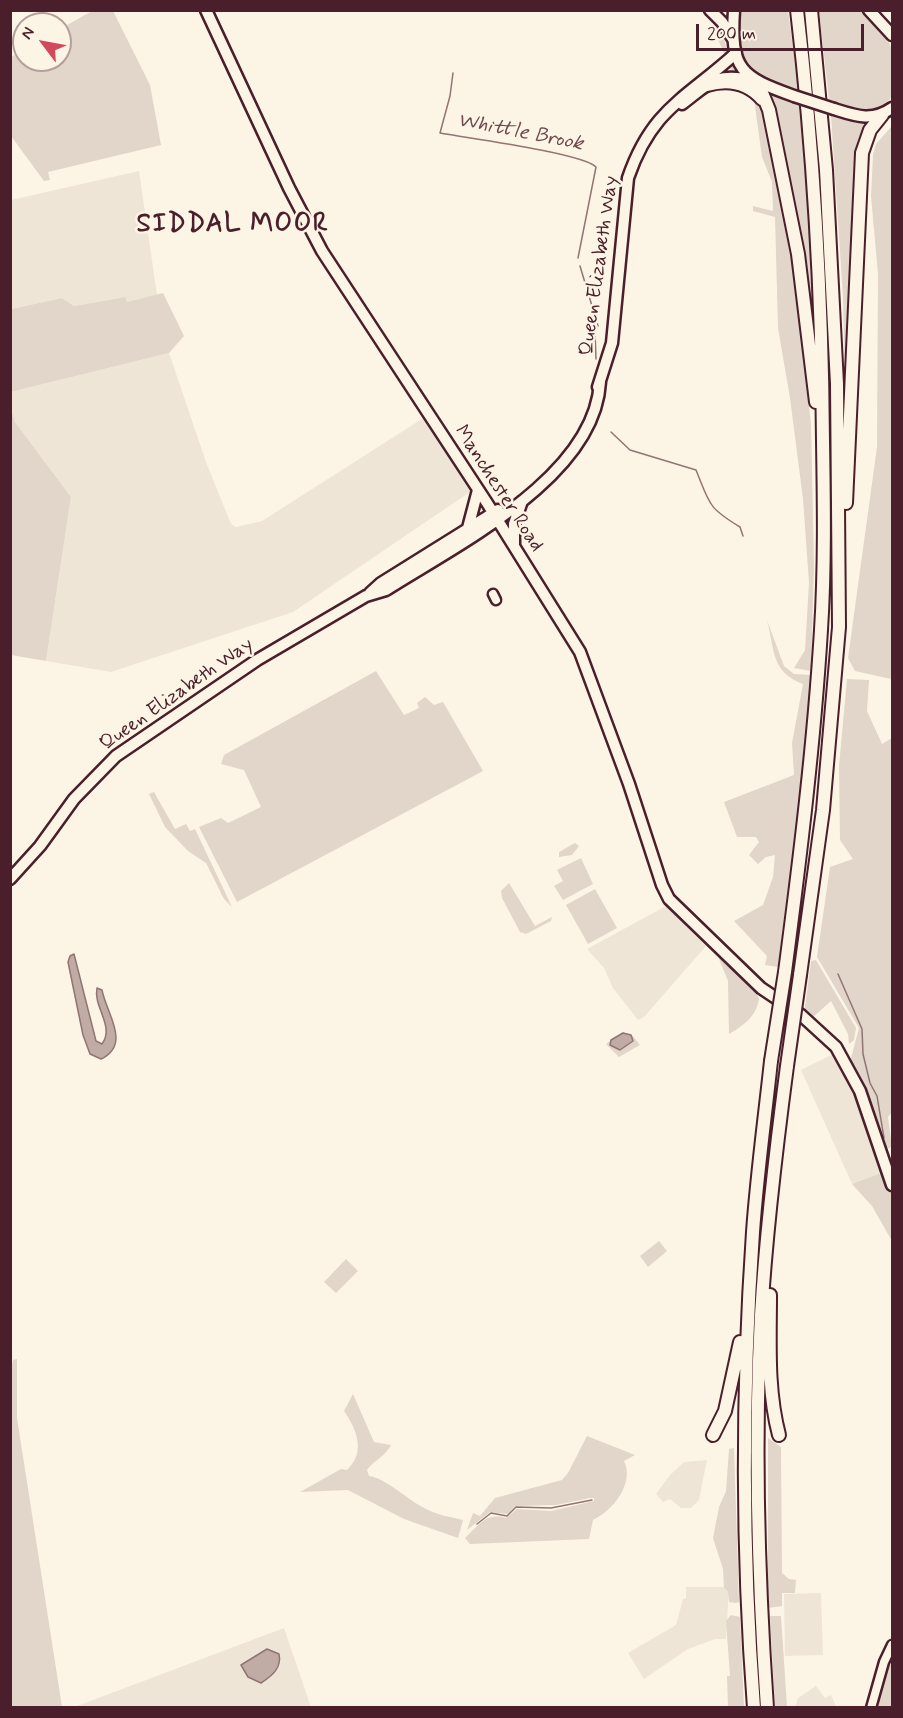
<!DOCTYPE html>
<style>
body{margin:0}
#map{position:relative;width:903px;height:1718px;overflow:hidden;background:#fcf5e5;font-family:Mynerve,sans-serif}
canvas{display:block}
.frame{position:absolute;inset:0;border:12px solid #4a1f2b;pointer-events:none}
.north{position:absolute;left:12px;top:12px;width:60px;height:60px;box-sizing:border-box;background:#fcf5e5;border:2px solid #b59f9b;border-radius:50%;rotate:302deg;font-size:16px;font-weight:700;line-height:24px;text-align:center;color:#4a1f2b}
.north::after{content:'';display:block;margin:auto;width:21px;height:27px;background:#d1495b;clip-path:polygon(50% 0,100% 100%,50% 72%,0 100%)}
.scale{position:absolute;left:696px;top:24px;width:168px;height:27px;box-sizing:border-box;border:3px solid #4a1f2b;border-top:0;padding-left:8px;font-size:18px;line-height:21px;white-space:nowrap;color:#4a1f2b;-webkit-text-stroke:4px #fcf5e5;paint-order:stroke}
</style>
<div id="map">
<canvas width="903" height="1718"></canvas>
<div class="frame"></div>
<div class="north">N</div>
<div class="scale">200 m</div>
</div>
<script>
const g = document.querySelector('canvas').getContext('2d');
g.lineJoin = 'round';
function fill(path, color) {
  g.fillStyle = color;
  g.fill(path, 'evenodd');
}
function strokePath(path, color, width, dash) {
  g.strokeStyle = color;
  g.lineWidth = width;
  g.lineCap = dash ? 'butt' : 'round';
  g.setLineDash(dash || []);
  g.stroke(path);
}
function write(font, color, halo, rows, align = 'center') {
  g.font = font + ' Mynerve,sans-serif';
  g.lineWidth = 5;
  g.setLineDash([]);
  g.textBaseline = 'middle';
  g.strokeStyle = halo;
  g.fillStyle = color;
  for (const [text, x, y, turn = 0] of rows) {
    g.save();
    g.translate(x, y);
    g.rotate((+turn || 0) * Math.PI / 180);
    g.textAlign = isNaN(turn) ? turn : align;
    if (halo) g.strokeText(text, 0, 0);
    g.fillText(text, 0, 0);
    g.restore();
  }
}
fill(new Path2D(`
 M 139,171 L 157,295 L 127,302 L 124,297 L 74,306 L 62,298 L 11,309 L 11,200 Z
 M 169,353 L 206,462 L 231,524 L 236,527 L 262,521 L 425,417 L 473,490 L 293,612 L 111,672 L 46,661 L 71,497 L 15,422 L 11,409 L 11,392 Z
 M 666,906 L 706,946 L 644,1017 L 638,1020 L 613,988 L 604,968 L 587,949 Z
 M 835,1053 L 863,1108 L 881,1173 L 852,1184 L 801,1070 Z
 M 707,1460 L 699,1500 L 691,1508 L 681,1508 L 670,1499 L 663,1502 L 656,1494 L 670,1475 L 684,1462 Z
 M 686,1587 L 729,1587 L 726,1639 L 715,1639 L 688,1649 L 644,1679 L 628,1653 L 676,1625 L 683,1599 L 686,1598 Z
 M 821,1593 L 823,1655 L 785,1656 L 784,1594 Z
 M 284,1628 L 311,1707 L 71,1708 L 85,1703 Z
 M 816,1686 L 825,1698 L 831,1695 L 836,1706 L 840,1707 L 795,1707 L 798,1698 Z`), '#eee5d7');
fill(new Path2D(`
 M 92,11 L 113,11 L 150,85 L 161,145 L 48,172 L 50,180 L 44,181 L 11,136 L 11,57 L 24,49 L 24,60 L 60,60 L 60,29 Z
 M 740,11 L 788,11 L 799,92 C 789,88 769,86 757,77 C 737,62 736,33 740,11 Z
 M 819,11 L 865,11 C 899,46 892,49 892,96 C 878,119 849,106 829,99 Z
 M 715,23 L 723,37 L 733,67 L 763,105 L 792,255 L 811,424 L 814,566 L 811,671 L 794,668 L 805,650 L 809,583 L 803,499 L 790,398 L 778,328 L 775,217 L 753,211 L 753,206 L 773,211 L 772,182 L 762,157 L 754,99 L 730,68 L 713,27 Z
 M 769,95 L 799,105 L 808,203 L 816,357 Z
 M 831,116 L 870,124 L 846,430 L 843,297 Z
 M 892,126 L 891,136 L 891,679 L 855,671 L 848,658 L 877,447 L 878,274 L 871,196 L 873,155 L 876,144 Z
 M 163,293 L 184,336 L 169,353 L 11,392 L 11,309 L 62,298 L 74,306 L 125,297 L 127,302 Z
 M 11,409 L 15,422 L 71,497 L 46,661 L 11,655 Z
 M 767,620 L 784,666 L 794,674 L 811,675 L 800,802 L 778,967 L 765,965 L 767,956 L 734,921 L 763,905 L 773,877 L 775,855 L 766,857 L 758,864 L 749,855 L 759,842 L 756,837 L 737,837 L 724,802 L 794,775 L 792,743 L 803,684 C 771,672 775,651 767,620 Z
 M 376,671 L 404,715 L 419,708 L 417,703 L 425,697 L 434,705 L 443,702 L 483,771 L 237,902 L 199,827 L 221,818 L 228,823 L 261,807 L 244,770 L 221,764 L 224,755 Z
 M 847,679 L 869,680 L 867,711 L 882,744 L 892,738 L 892,1112 L 888,1117 L 892,1147 L 884,1150 L 865,1093 L 850,1062 L 859,1028 L 817,957 L 830,867 L 853,859 L 840,840 L 839,766 Z
 M 154,792 L 175,829 L 186,824 L 190,831 L 195,829 L 232,907 L 224,899 L 206,863 L 188,851 L 165,827 L 149,794 Z
 M 575,843 L 579,846 L 572,855 L 559,857 L 559,852 Z
 M 581,858 L 593,884 L 563,900 L 554,886 L 563,881 L 557,870 Z
 M 509,883 L 535,926 L 552,917 L 551,921 L 526,934 L 520,932 L 502,898 L 501,891 Z
 M 595,889 L 617,928 L 588,944 L 566,905 Z
 M 717,954 L 756,992 L 759,999 C 756,1017 744,1025 729,1034 L 728,981 Z
 M 816,960 L 856,1028 L 854,1040 L 849,1044 L 848,1034 L 831,1001 L 811,1019 L 804,1014 L 811,961 Z
 M 623,1032 L 633,1036 L 640,1045 L 619,1057 L 606,1044 Z
 M 881,1173 L 892,1194 L 892,1241 L 872,1206 L 852,1184 Z
 M 659,1241 L 667,1251 L 648,1267 L 640,1256 Z
 M 346,1259 L 358,1271 L 336,1293 L 324,1282 Z
 M 17,1359 L 17,1418 L 62,1707 L 11,1707 L 10,1375 L 13,1360 Z
 M 353,1394 L 374,1442 L 391,1445 C 382,1460 375,1459 367,1470 L 369,1476 C 386,1478 409,1501 426,1509 C 437,1515 451,1517 463,1520 L 458,1538 L 404,1519 L 348,1490 L 300,1492 L 341,1469 L 347,1470 C 366,1452 357,1430 344,1411 Z
 M 587,1436 L 635,1455 L 624,1461 C 635,1484 612,1511 593,1520 L 589,1539 L 470,1544 L 465,1538 C 479,1525 486,1512 506,1518 L 517,1509 L 551,1511 L 594,1501 L 594,1498 L 590,1498 L 556,1505 L 515,1506 L 508,1514 L 490,1512 L 467,1530 L 473,1513 L 480,1516 L 495,1498 L 562,1480 L 568,1473 Z
 M 768,1438 L 781,1447 L 782,1573 L 789,1579 L 796,1580 L 795,1593 L 782,1593 L 782,1606 L 768,1608 Z
 M 734,1448 L 739,1602 L 736,1603 L 729,1602 L 728,1591 L 724,1588 L 723,1569 L 713,1538 L 719,1507 L 726,1491 L 729,1449 Z
 M 731,1615 L 740,1617 L 744,1707 L 728,1707 L 727,1676 L 730,1676 L 726,1621 Z
 M 770,1616 L 781,1616 L 787,1707 L 775,1707 Z
 M 892,1654 L 892,1707 L 876,1708 L 890,1659 Z`), '#e2d5ca');
const water = new Path2D(`
 M 74,954 L 96,1041 L 102,1044 C 115,1026 93,1007 97,988 L 102,990 C 106,1013 132,1044 101,1059 L 90,1054 L 83,1035 L 68,962 L 70,956 Z
 M 623,1033 L 631,1035 L 633,1041 L 620,1050 L 610,1045 L 611,1040 Z
 M 267,1649 L 279,1654 C 282,1668 272,1676 261,1683 L 248,1677 L 241,1665 Z`);
fill(water, '#c0aca5');
strokePath(water, '#917474', 1.5);
strokePath(new Path2D(`
 M 453,73 L 450,96 L 440,133 C 467,138 582,153 596,167 L 578,258
 M 580,266 L 598,326 L 595,332 L 596,359
 M 611,432 L 630,450 L 696,470 C 710,504 707,507 740,527 L 743,536
 M 838,974 L 862,1029 L 863,1054 L 870,1083 L 877,1096 L 884,1138
 M 477,1524 L 491,1513 L 507,1516 L 516,1507 L 551,1508 L 592,1500`), '#917474', 1.5);
const minor = new Path2D(`
 M 493,594 L 496,600
 M 871,1708 L 884,1662 L 892,1645`);
const major = new Path2D(`
 M 206,10 L 289,188 L 322,251 L 487,503 L 580,652 L 629,784 L 662,885 L 669,899 L 761,988 L 801,1015 L 836,1047 L 860,1091 L 892,1185
 M 710,10 L 722,22 L 733,39
 M 734,10 C 730,70 741,77 794,96
 M 869,10 L 892,35
 M 682,104 C 711,82 714,73 752,80
 M 834,109 C 856,116 872,122 892,108
 M 598,387 L 612,343 L 628,178 C 652,108 687,98 736,53
 M 468,528 L 478,490
 M 514,544 L 514,524 L 522,501
 M 370,593 L 381,583 L 498,510
 M 10,879 L 40,846 L 74,799 L 116,756 L 257,660 L 366,596 L 386,590 C 458,544 595,477 600,382`);
const highway = new Path2D(`
 M 758,83 L 769,110 L 798,254 L 816,402
 M 707,85 C 728,79 747,82 762,99
 M 846,503 L 862,153 L 870,130 L 882,115
 M 785,972 C 800,858 814,744 821,630 C 825,567 824,503 823,441 C 822,297 814,154 797,10
 M 800,975 L 823,810 L 839,627 L 837,384 L 826,170 L 811,10
 M 770,1295 C 770,1343 767,1389 779,1435
 M 713,1435 L 725,1411 L 740,1342
 M 754,1708 C 742,1550 742,1390 753,1232 C 757,1175 765,1117 771,1061
 M 767,1708 C 758,1577 754,1446 761,1315 C 766,1232 776,1149 787,1066`);
strokePath(minor, '#4a1f2b', 13);
strokePath(major, '#4a1f2b', 15);
strokePath(highway, '#4a1f2b', 16);
strokePath(minor, '#fcf5e5', 8);
strokePath(major, '#fcf5e5', 10);
strokePath(highway, '#fcf5e5', 12);
const majorBridge = new Path2D(`
 M 794,96 L 834,109`);
const highwayBridge = new Path2D(`
 M 771,1061 L 785,972
 M 787,1066 L 800,975`);
strokePath(majorBridge, '#4a1f2b', 15, []);
strokePath(highwayBridge, '#4a1f2b', 16, []);
strokePath(majorBridge, '#fcf5e5', 10);
strokePath(highwayBridge, '#fcf5e5', 12);
write('20px', '#4a1f2b', '#fcf5e5', [
 ["Queen Elizabeth Way",600,266,-82],
 ["Manchester Road",498,489,57],
 ["Queen Elizabeth Way",177,695,-35]
]);
write('italic 21px', '#6d4950', '#fcf5e5', [
 ["Whittle Brook",520,133,11]
]);
g.letterSpacing = '1.5px';
write('bold 26px', '#4a1f2b', '#fcf5e5', [
 ["SIDDAL MOOR",233,226]
]);
g.letterSpacing = '0px';
</script>
